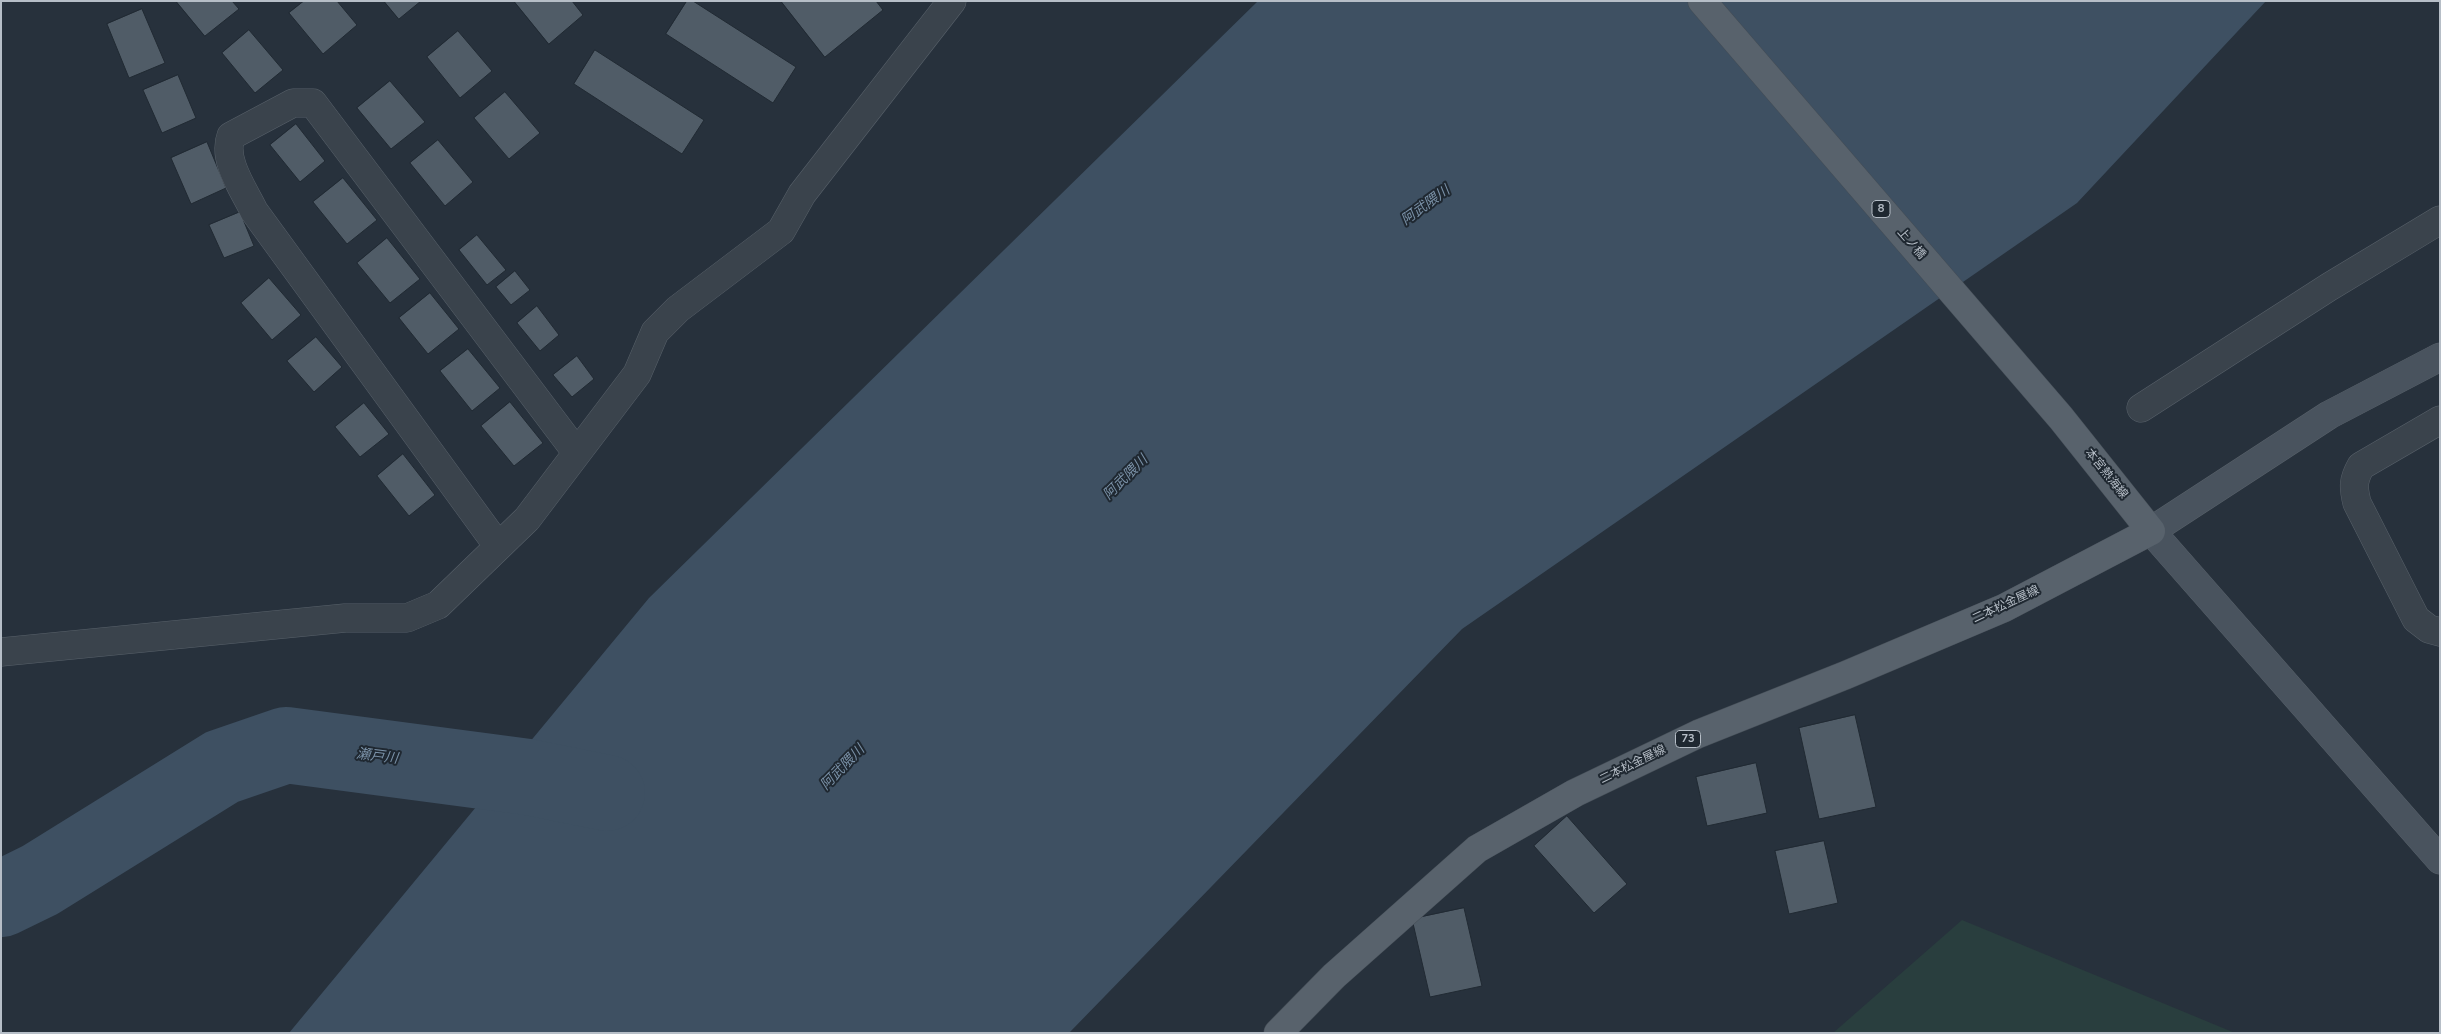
<!DOCTYPE html>
<meta charset="utf-8">
<style>
body{margin:0}
#map{position:relative;width:2441px;height:1034px;overflow:hidden;background:#27313c;font-family:"Nunito Sans",sans-serif}
canvas{display:block}
.frame{position:absolute;inset:0;border:2px solid #b6bec7;pointer-events:none}
</style>
<div id="map">
<canvas width="2441" height="1034"></canvas>
<div class="frame"></div>
</div>
<script>
const g = document.querySelector('canvas').getContext('2d');
g.lineJoin = 'round';
function fill(path, color) {
  g.fillStyle = color;
  g.fill(path, 'evenodd');
}
function strokePath(path, color, width, dash) {
  g.strokeStyle = color;
  g.lineWidth = width;
  g.lineCap = dash ? 'butt' : 'round';
  g.setLineDash(dash || []);
  g.stroke(path);
}
function write(font, color, halo, rows, align = 'center') {
  g.font = font + ' "Nunito Sans","Noto Sans JP",sans-serif';
  g.lineWidth = 4;
  g.setLineDash([]);
  g.textBaseline = 'middle';
  g.strokeStyle = halo;
  g.fillStyle = color;
  for (const [text, x, y, turn = 0] of rows) {
    g.save();
    g.translate(x, y);
    g.rotate((+turn || 0) * Math.PI / 180);
    g.textAlign = isNaN(turn) ? turn : align;
    if (halo) g.strokeText(text, 0, 0);
    g.fillText(text, 0, 0);
    g.restore();
  }
}
fill(new Path2D(`
 M 1962,920 L 2235,1033 L 1833,1033 Z`), '#293e3e');
fill(new Path2D(`
 M 1258,1 L 2266,1 L 2077,203 L 1462,629 L 1069,1033 L 289,1033 L 649,598 Z`), '#3e5062');
strokePath(new Path2D(`
 M 1,899 L 40,880 L 222,767 L 286,745 L 528,777 L 607,793`), '#3e5062', 76);
const building = new Path2D(`
 M 176,1 L 232,1 L 239,9 L 205,36 Z
 M 304,1 L 337,1 L 357,25 L 323,54 L 289,13 Z
 M 384,1 L 421,1 L 399,19 Z
 M 514,1 L 572,1 L 583,15 L 549,44 Z
 M 687,1 L 693,1 L 796,67 L 773,103 L 666,34 Z
 M 781,1 L 876,1 L 883,10 L 825,57 Z
 M 142,9 L 165,63 L 129,78 L 107,24 Z
 M 249,30 L 283,70 L 255,93 L 222,53 Z
 M 458,31 L 492,71 L 460,98 L 427,57 Z
 M 595,50 L 704,120 L 682,154 L 574,84 Z
 M 178,75 L 196,118 L 162,133 L 143,90 Z
 M 390,81 L 425,122 L 391,149 L 357,108 Z
 M 505,92 L 540,133 L 509,159 L 474,118 Z
 M 296,124 L 325,161 L 300,182 L 270,145 Z
 M 438,140 L 473,182 L 445,206 L 410,163 Z
 M 207,142 L 226,188 L 191,204 L 171,158 Z
 M 343,178 L 377,220 L 347,244 L 313,202 Z
 M 240,212 L 254,246 L 224,258 L 209,225 Z
 M 477,235 L 506,270 L 487,285 L 459,250 Z
 M 387,238 L 420,279 L 390,303 L 357,263 Z
 M 515,271 L 530,290 L 511,305 L 496,287 Z
 M 269,278 L 301,315 L 272,340 L 241,303 Z
 M 430,293 L 459,329 L 428,354 L 399,318 Z
 M 537,306 L 559,335 L 540,351 L 517,323 Z
 M 316,337 L 342,367 L 314,392 L 287,361 Z
 M 468,349 L 500,388 L 472,411 L 440,371 Z
 M 577,356 L 594,379 L 572,397 L 553,375 Z
 M 510,402 L 543,443 L 514,466 L 481,426 Z
 M 364,403 L 389,434 L 360,457 L 335,427 Z
 M 403,454 L 435,495 L 409,516 L 377,476 Z
 M 1855,715 L 1876,807 L 1819,819 L 1799,728 Z
 M 1756,763 L 1767,813 L 1707,826 L 1696,777 Z
 M 1567,816 L 1627,884 L 1594,913 L 1534,846 Z
 M 1824,841 L 1838,903 L 1789,914 L 1775,851 Z
 M 1464,908 L 1482,986 L 1430,997 L 1412,919 Z`);
fill(building, '#505c67');
strokePath(building, '#212a33', 1);
const street = new Path2D(`
 M 2141,408 L 2329,287 L 2440,220
 M 2440,420 L 2361,466 C 2353,480 2353,487 2357,503 L 2416,619 L 2429,629 L 2440,632
 M 498,546 L 254,211 C 244,190 222,160 231,136 L 293,103 L 313,103 L 577,453
 M 1,652 L 345,618 L 407,618 L 438,605 L 527,519 L 637,374 L 655,332 L 678,309 L 781,231 L 802,194 L 952,1`);
const secondary = new Path2D(`
 M 2440,357 L 2329,415 L 2151,531 L 2440,860`);
const primary = new Path2D(`
 M 1278,1033 L 1334,976 L 1477,849 L 1575,793 L 1698,734 L 1846,675 L 2004,608 L 2151,531 L 2061,418 L 1702,1`);
strokePath(street, '#58616a', 29);
strokePath(secondary, '#58616a', 29);
strokePath(primary, '#434c55', 29);
strokePath(street, '#3a434c', 28);
strokePath(secondary, '#49535e', 28);
strokePath(primary, '#58626c', 28);
for (const [x, y, w] of [
 [1881,209,18],
 [1688,739,25]
]) {
  const box = new Path2D();
  box.roundRect(x - w / 2, y - 8.5, w, 17, 4);
  g.fillStyle = '#1f2831';
  g.fill(box);
  strokePath(box, '#b6bec7', 1);
}
write('bold 11px', '#b6bec7', null, [
 ["8",1881,209],
 ["73",1688,739]
]);
write('12px', '#b6bec7', '#1f2831', [
 ["上ノ橋",1911,244,49],
 ["本宮熱海線",2106,474,51],
 ["二本松金屋線",2006,605,-25],
 ["二本松金屋線",1633,765,-26]
]);
write('italic 14px', '#7a91a7', '#1f2831', [
 ["阿武隈川",1426,206,-36],
 ["阿武隈川",1126,478,-45],
 ["瀬戸川",377,757,7],
 ["阿武隈川",843,768,-46]
]);
</script>
